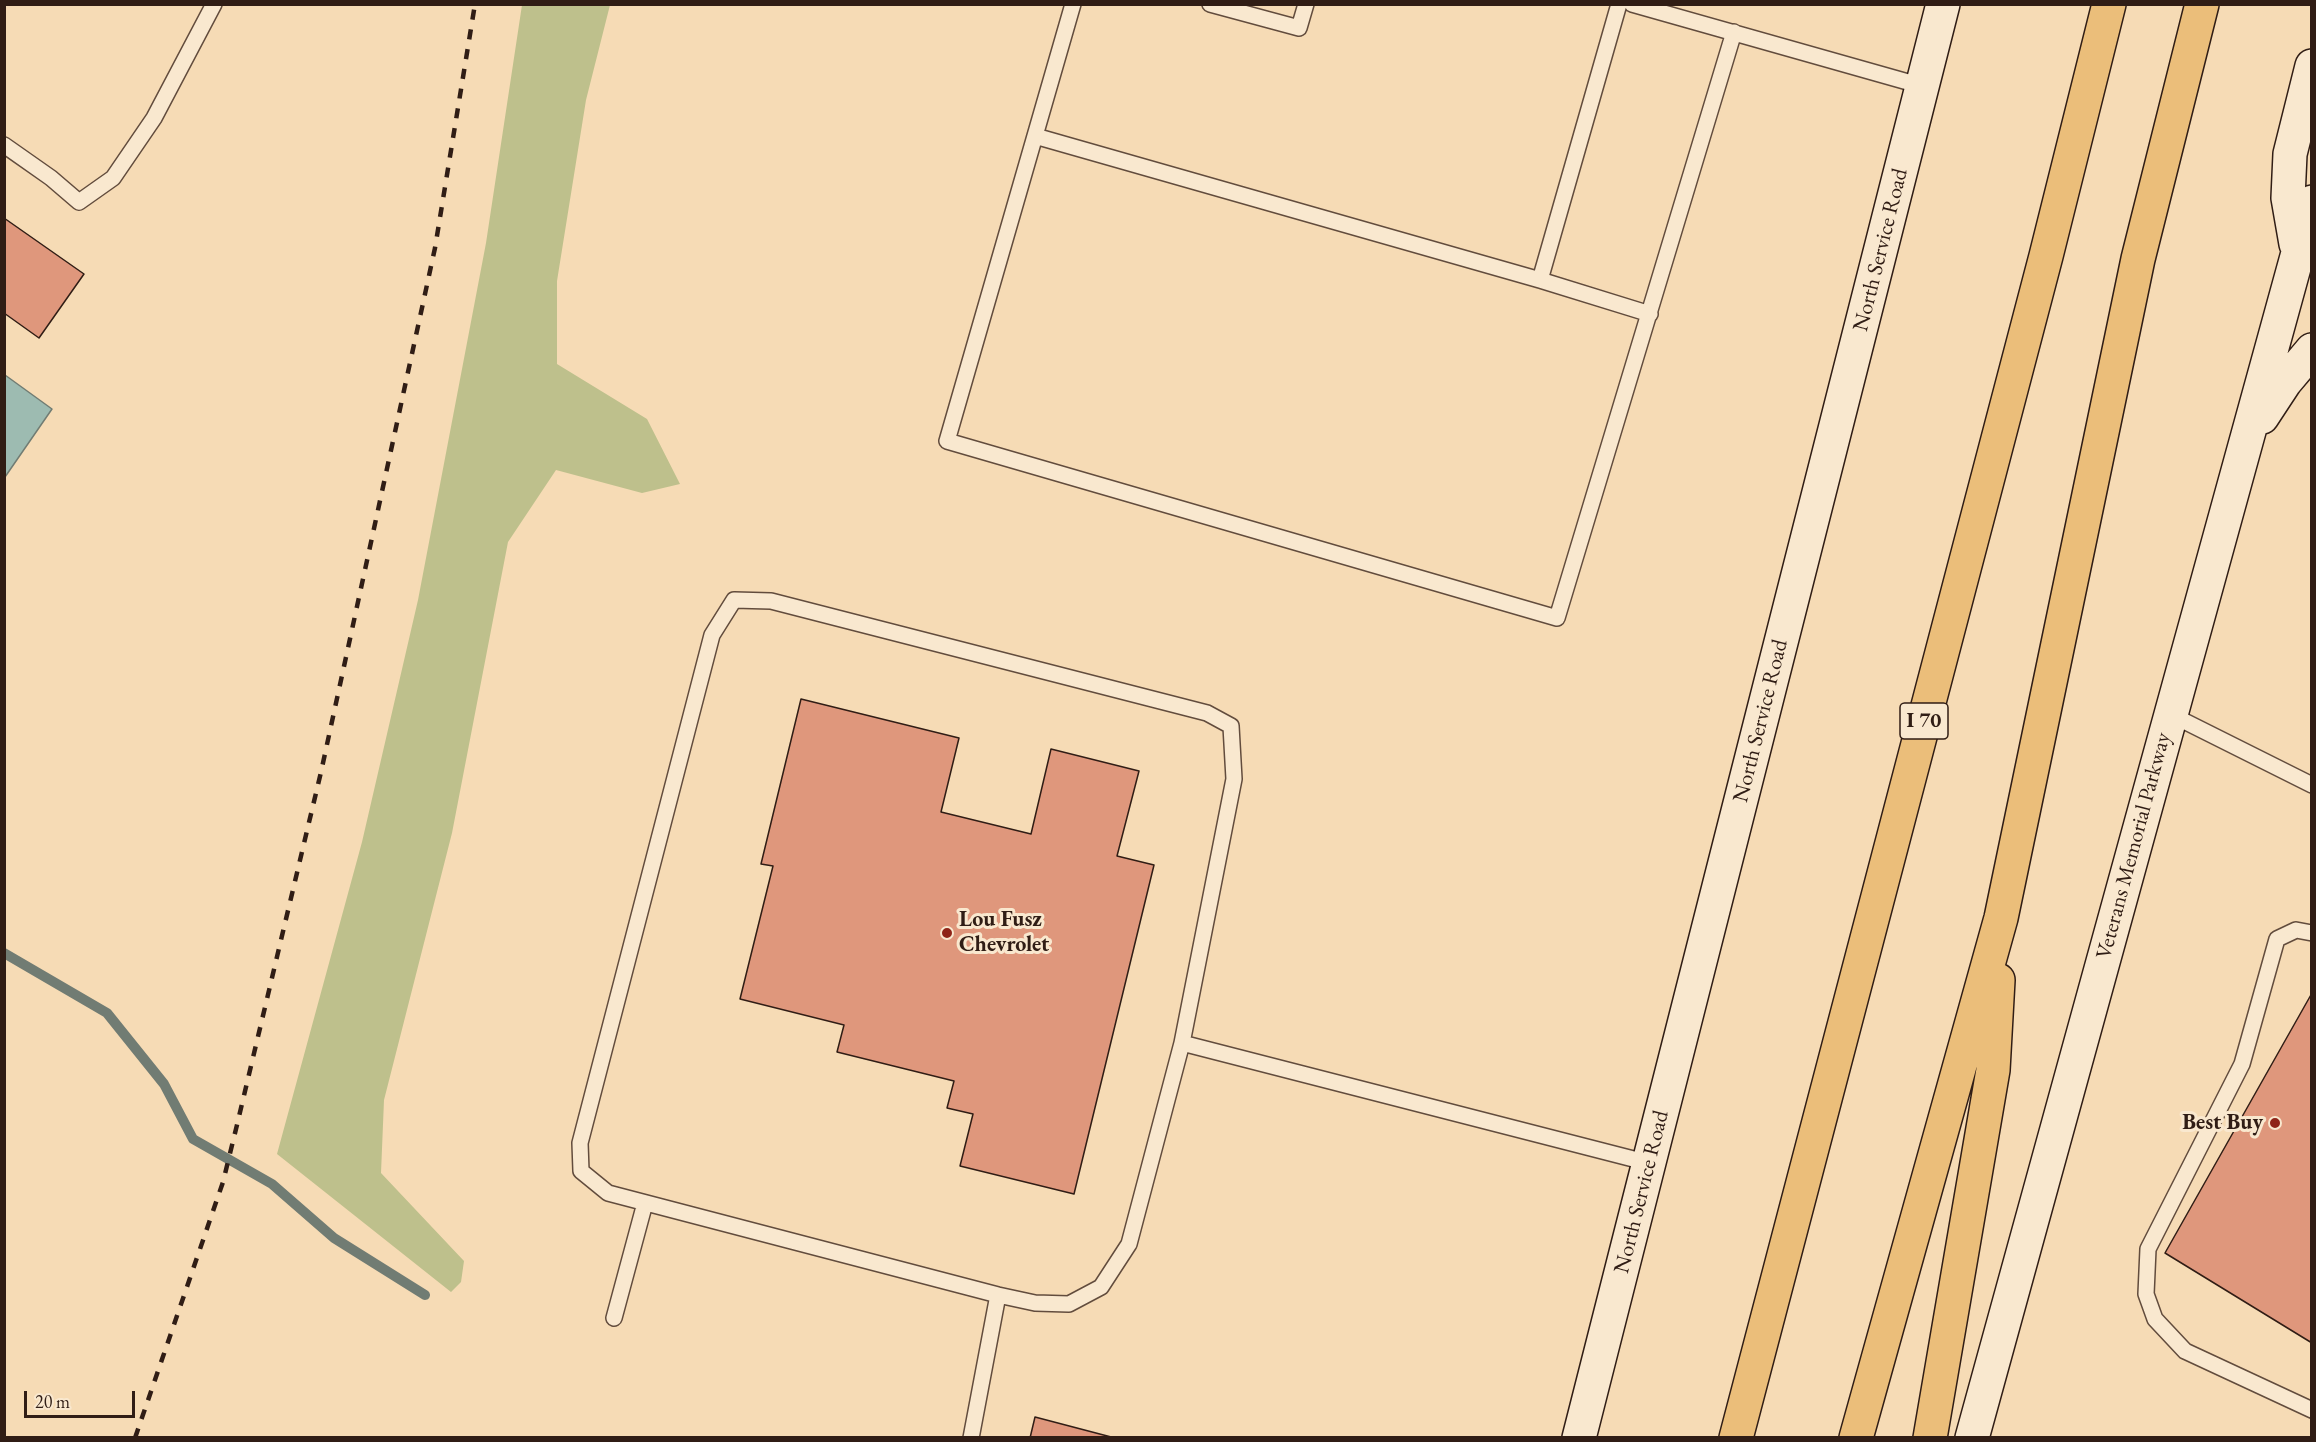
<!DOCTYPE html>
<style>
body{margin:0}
#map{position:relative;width:2316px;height:1442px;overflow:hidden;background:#f6dbb5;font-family:"EB Garamond",serif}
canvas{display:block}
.frame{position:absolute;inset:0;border:6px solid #301d15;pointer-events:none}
.scale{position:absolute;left:24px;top:1391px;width:111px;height:27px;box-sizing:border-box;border:3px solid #301d15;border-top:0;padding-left:8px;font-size:18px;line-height:21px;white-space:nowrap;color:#301d15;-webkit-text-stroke:4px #f9e8cf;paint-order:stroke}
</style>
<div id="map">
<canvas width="2316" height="1442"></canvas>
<div class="frame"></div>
<div class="scale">20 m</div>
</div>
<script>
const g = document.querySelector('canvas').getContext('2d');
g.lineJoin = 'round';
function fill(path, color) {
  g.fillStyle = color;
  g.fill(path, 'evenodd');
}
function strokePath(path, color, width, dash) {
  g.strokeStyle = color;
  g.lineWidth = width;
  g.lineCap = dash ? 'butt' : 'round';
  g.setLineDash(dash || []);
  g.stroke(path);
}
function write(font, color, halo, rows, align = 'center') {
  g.font = font + ' "EB Garamond",serif';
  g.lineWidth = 6;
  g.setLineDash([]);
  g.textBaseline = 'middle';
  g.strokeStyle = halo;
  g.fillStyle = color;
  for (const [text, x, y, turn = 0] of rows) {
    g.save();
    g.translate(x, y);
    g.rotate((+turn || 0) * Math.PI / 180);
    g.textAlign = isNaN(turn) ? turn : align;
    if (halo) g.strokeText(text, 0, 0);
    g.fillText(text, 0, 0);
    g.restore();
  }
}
fill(new Path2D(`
 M 522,5 L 610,5 L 586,100 L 557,281 L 557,364 L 647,419 L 680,484 L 642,493 L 556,470 L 508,542 L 452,833 L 384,1100 L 381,1173 L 464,1261 L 461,1282 L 451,1292 L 277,1154 L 362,842 L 418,600 L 486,243 Z`), '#bec08c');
const water = new Path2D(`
 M 5,375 L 52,409 L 5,477 Z`);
fill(water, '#9dbbb1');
strokePath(water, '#717c73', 1.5);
strokePath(new Path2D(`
 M 4,953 L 107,1013 L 164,1084 L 193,1139 L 272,1184 L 334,1238 L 425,1295`), '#717c73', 10);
const building = new Path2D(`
 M 4,218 L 84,274 L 39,338 L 4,313 Z
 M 801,699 L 959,738 L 941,812 L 1031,834 L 1051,749 L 1139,771 L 1117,856 L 1154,865 L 1074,1194 L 960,1166 L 973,1114 L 947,1108 L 954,1081 L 837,1052 L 844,1025 L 740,999 L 773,866 L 761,864 Z
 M 2312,993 L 2312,1343 L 2165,1253 Z
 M 1035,1417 L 1115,1438 L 1030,1438 Z`);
fill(building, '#df977c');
strokePath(building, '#301d15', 1.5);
const lane = new Path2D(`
 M 1073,4 L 947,441 L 1557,618 L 1734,32
 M 1210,4 L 1299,28 L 1306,4
 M 1632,4 L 1922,86
 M 1035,136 L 1540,280 L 1650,314
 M 4,145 L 51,178 L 79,202 L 113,178 L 154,118 L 214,4
 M 1540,280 L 1619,4
 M 734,600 L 771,601 L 1207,713 L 1231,726 L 1234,779 L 1182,1043 L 1129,1244 L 1101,1287 L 1069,1304 L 1035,1303 L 998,1295 L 608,1193 L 581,1171 L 580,1143 L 712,635 Z
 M 2170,714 L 2312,785
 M 2312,933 L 2296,930 L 2277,939 L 2242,1064 L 2148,1249 L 2146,1294 L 2155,1319 L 2185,1351 L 2312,1410
 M 1182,1043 L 1649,1163
 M 614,1318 L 645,1203
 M 971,1438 L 998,1295`);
const secondary = new Path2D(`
 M 2296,244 L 2288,198 L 2290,154 L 2312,66
 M 2262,417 L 2285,382 L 2312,350
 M 1579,1438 L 1943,4
 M 1972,1438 L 2312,202`);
const highway = new Path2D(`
 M 1736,1438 L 2046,256 L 2109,4
 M 1856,1438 L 2001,918 L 2138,259 L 2202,4
 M 1930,1438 L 1993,1070 L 1998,980`);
strokePath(lane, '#624c3d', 18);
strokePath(secondary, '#301d15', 36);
strokePath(highway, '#301d15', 36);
strokePath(lane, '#f9e8cf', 15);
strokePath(secondary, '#f9e8cf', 33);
strokePath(highway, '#ebbe7a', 33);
strokePath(new Path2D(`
 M 135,1438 L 223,1182 L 236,1129 L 321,772 L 435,248 L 475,4`), '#301d15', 4.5, [10, 10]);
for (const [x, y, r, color] of [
 [947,933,6,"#8f2418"],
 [2275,1123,6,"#8f2418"]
]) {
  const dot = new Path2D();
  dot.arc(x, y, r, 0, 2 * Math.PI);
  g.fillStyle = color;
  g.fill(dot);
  strokePath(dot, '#f9e8cf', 2);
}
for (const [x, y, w] of [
 [1924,721,48]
]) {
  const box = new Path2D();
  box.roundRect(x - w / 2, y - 18, w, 36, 4.5);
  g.fillStyle = '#f9e8cf';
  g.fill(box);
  strokePath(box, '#301d15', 1.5);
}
write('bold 21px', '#301d15', null, [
 ["I 70",1924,721]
]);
write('22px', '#301d15', '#f9e8cf', [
 ["North Service Road",1881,250,-76],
 ["North Service Road",1761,721,-76],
 ["Veterans Memorial Parkway",2134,846,-75],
 ["North Service Road",1642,1192,-76]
]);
write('bold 22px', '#301d15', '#f9e8cf', [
 ["Lou Fusz",959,920],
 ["Chevrolet",959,945],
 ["Best Buy",2263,1123,"right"]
], 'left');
</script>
